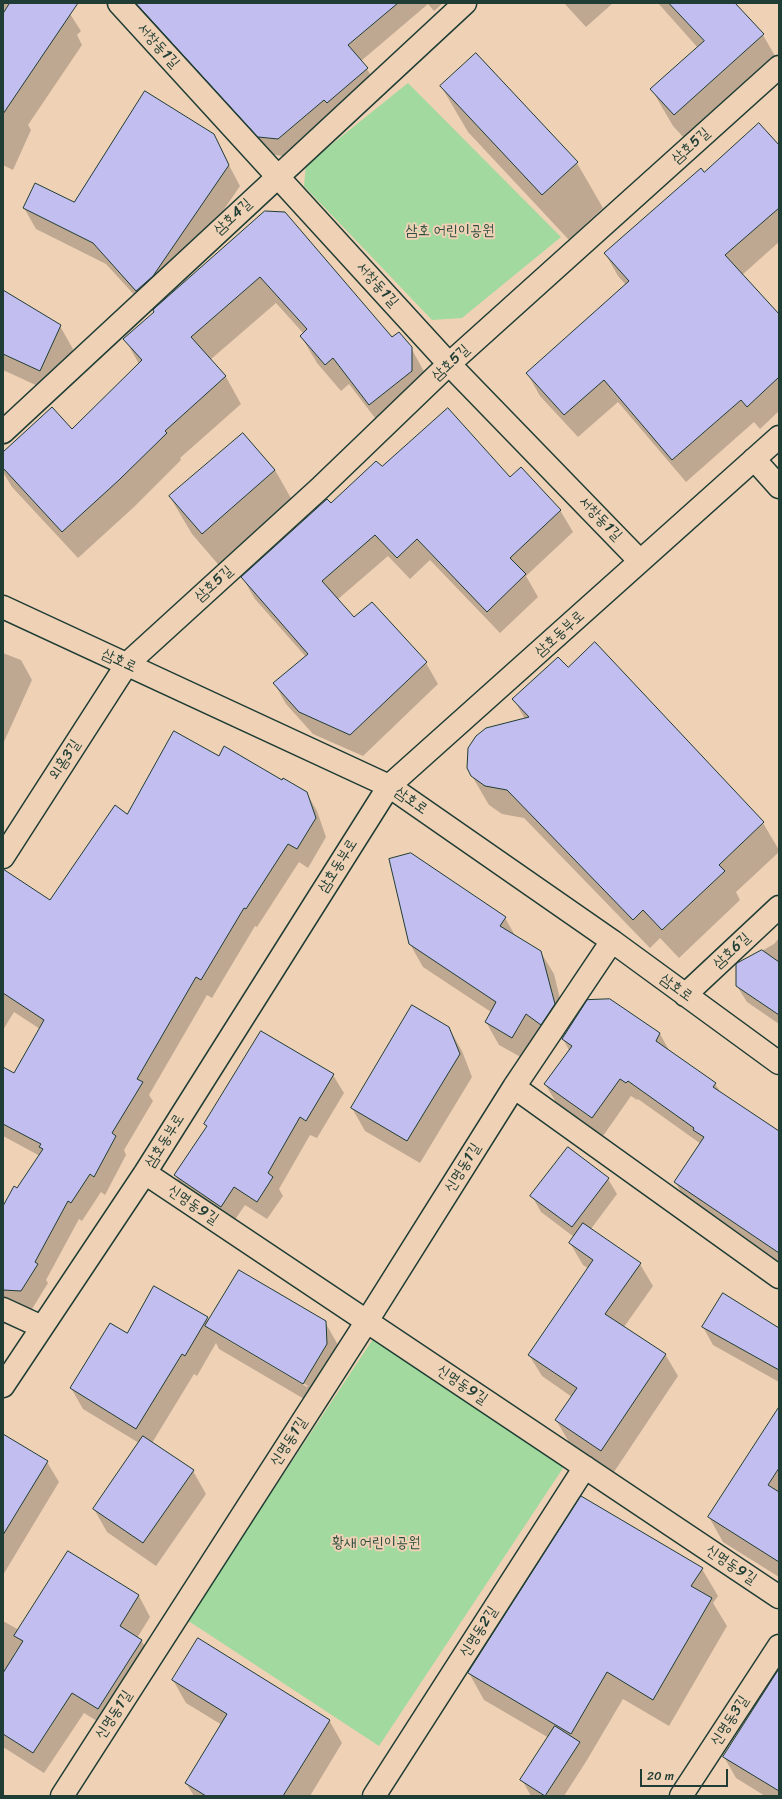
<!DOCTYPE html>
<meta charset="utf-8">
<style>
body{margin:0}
#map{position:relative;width:782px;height:1799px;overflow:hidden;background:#efd2b6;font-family:Sriracha,sans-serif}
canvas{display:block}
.frame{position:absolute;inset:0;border:4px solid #1f3d34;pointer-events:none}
.scale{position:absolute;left:640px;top:1769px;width:88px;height:18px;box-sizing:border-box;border:2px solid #1f3d34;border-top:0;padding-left:5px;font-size:12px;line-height:14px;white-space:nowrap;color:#1f3d34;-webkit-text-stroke:3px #efd2b6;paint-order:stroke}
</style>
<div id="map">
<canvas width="782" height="1799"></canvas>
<div class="frame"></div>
<div class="scale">20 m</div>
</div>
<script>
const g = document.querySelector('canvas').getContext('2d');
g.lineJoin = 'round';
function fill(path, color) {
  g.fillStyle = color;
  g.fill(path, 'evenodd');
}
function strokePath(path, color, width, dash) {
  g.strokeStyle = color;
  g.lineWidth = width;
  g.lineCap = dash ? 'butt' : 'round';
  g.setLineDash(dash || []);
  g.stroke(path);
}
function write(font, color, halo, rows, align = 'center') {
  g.font = font + ' Sriracha,"Poor Story",sans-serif';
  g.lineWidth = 4;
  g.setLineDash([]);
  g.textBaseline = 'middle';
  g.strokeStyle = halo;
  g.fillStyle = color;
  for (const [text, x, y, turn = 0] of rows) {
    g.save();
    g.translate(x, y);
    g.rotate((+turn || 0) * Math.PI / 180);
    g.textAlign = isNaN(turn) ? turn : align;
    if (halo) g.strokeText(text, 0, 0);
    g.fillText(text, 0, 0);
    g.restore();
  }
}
fill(new Path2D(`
 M 408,83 L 561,237 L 462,318 L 432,320 L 304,186 L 306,165 Z
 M 373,1339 L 565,1465 L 379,1746 L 187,1620 Z`), '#a1d99e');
fill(new Path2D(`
 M 3,3 L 63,3 L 81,31 L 77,35 L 82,45 L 28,125 L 31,130 L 13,170 L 3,165 Z
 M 132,3 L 443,3 L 434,11 L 428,4 L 361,61 L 367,69 L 378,87 L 289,157 L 269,154 Z
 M 564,3 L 613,3 L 586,27 Z
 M 658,3 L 734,3 L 763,35 L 779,63 L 696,151 L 673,126 L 652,90 L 698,48 Z
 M 441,86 L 577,163 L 603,208 L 569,240 L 468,132 Z
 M 213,135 L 240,186 L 165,296 L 149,311 L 106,264 L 36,229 L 24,208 L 75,203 Z
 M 779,147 L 779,242 L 742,275 L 779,315 L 779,411 L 760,429 L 754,422 L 686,482 L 618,402 L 578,437 L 540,396 L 527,373 L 626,285 L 618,276 L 605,253 L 704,173 Z
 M 266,212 L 392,338 L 411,348 L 426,375 L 385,431 L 349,384 L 341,391 L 317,363 L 301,336 L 304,334 L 276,303 L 210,360 L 226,377 L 241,404 L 180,458 L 181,460 L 134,507 L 78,558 L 12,487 L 3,472 L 3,453 L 72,430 L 139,364 L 125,339 Z
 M 3,291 L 60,326 L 73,349 L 53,393 L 3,370 Z
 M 243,434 L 275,470 L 296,507 L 223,570 L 192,534 L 170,497 Z
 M 382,468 L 510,479 L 560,510 L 573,532 L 526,576 L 538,597 L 500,633 L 430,560 L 410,579 L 388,556 L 337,600 L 354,618 L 426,663 L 438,684 L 363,756 L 313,734 L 286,704 L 274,683 L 306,657 L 255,599 L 242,577 L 331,505 Z
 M 3,653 L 21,660 L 32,680 L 3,744 Z
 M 568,668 L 763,823 L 779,850 L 779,852 L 736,892 L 740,900 L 679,958 L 660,938 L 650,948 L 524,818 L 502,814 L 489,805 L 472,776 L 525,719 L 514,700 Z
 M 219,757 L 306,792 L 317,811 L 326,837 L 308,868 L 299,862 L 257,927 L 255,926 L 212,998 L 207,995 L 149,1095 L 153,1101 L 124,1150 L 126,1155 L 105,1195 L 101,1192 L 82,1221 L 79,1219 L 46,1280 L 48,1283 L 32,1309 L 6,1308 L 3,1307 L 3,1208 L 40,1156 L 3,1136 L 3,1085 L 15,1075 L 40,1029 L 14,1012 L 3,1030 L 3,872 L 50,901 L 128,815 Z
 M 505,918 L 516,937 L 540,951 L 554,974 L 567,1027 L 526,1060 L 499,1045 L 486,1022 L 491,1012 L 423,967 L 410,944 Z
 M 779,938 L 779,1024 L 747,1002 L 737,986 L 737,965 L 774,944 Z
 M 610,1000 L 660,1034 L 670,1052 L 715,1084 L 721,1093 L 779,1133 L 779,1263 L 686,1200 L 675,1182 L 701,1144 L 638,1099 L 637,1100 L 631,1096 L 603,1136 L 556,1102 L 545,1084 L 569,1050 L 563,1039 Z
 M 449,1028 L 462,1051 L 472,1077 L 420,1163 L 365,1131 L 352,1108 Z
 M 333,1075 L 344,1093 L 317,1138 L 310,1135 L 279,1189 L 283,1196 L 267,1219 L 245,1205 L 232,1224 L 186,1194 L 175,1175 L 208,1128 L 206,1124 Z
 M 608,1179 L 617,1194 L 591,1229 L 640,1264 L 653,1286 L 624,1327 L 665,1354 L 678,1376 L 614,1472 L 569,1442 L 556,1420 L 572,1397 L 542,1376 L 529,1355 L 589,1269 L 583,1265 L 570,1243 L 574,1237 L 541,1212 L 532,1196 Z
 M 207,1318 L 209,1322 L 325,1322 L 338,1345 L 339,1368 L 316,1406 L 219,1349 L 216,1343 L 197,1376 L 194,1374 L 152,1443 L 193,1471 L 206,1494 L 156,1566 L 107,1532 L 94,1509 L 139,1443 L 83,1409 L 71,1388 L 127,1334 ZM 225,1337 L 308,1386 L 307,1387 L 224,1338 Z
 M 703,1327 L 779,1329 L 779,1382 L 713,1345 Z
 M 779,1422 L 779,1577 L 723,1542 L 709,1517 Z
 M 3,1435 L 47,1462 L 59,1482 L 3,1575 Z
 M 69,1552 L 139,1596 L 150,1617 L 137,1638 L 141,1640 L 153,1661 L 110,1729 L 84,1713 L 44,1773 L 3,1747 L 3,1621 L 19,1630 Z
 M 702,1569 L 718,1596 L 713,1603 L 727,1626 L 669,1726 L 623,1699 L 587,1760 L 564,1796 L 531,1796 L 522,1780 L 549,1738 L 484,1700 L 469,1673 Z
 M 779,1671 L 779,1796 L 765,1796 L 736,1778 L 724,1757 Z
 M 173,1680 L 329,1720 L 342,1743 L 310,1796 L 194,1796 L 186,1783 L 222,1725 L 186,1703 Z`), '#0003');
const building = new Path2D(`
 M 10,3 L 78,3 L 3,114 L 3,14 Z
 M 136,3 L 398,3 L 348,45 L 368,68 L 327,103 L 324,100 L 278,139 L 258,137 Z
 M 669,3 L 735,3 L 764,34 L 674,115 L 650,89 L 704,41 Z
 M 476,53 L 578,162 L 542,195 L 440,86 Z
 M 145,91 L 214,134 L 229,165 L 153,276 L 136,291 L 93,243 L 23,208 L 35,183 L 74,202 Z
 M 759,123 L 779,145 L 779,208 L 725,255 L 779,314 L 779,377 L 747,407 L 741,400 L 672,460 L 604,380 L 564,415 L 526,373 L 629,281 L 604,253 L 701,168 L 704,172 Z
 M 265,211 L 285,212 L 392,337 L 399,332 L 412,347 L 412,371 L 369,405 L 333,358 L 325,365 L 300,336 L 307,329 L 260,277 L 191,337 L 226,376 L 165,431 L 167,433 L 119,480 L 62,532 L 3,468 L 3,452 L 52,407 L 72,429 L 142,360 L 123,339 L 154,312 L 153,310 L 156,307 Z
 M 3,290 L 61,325 L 40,371 L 3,354 Z
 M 448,408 L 510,477 L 521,467 L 561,510 L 510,558 L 526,574 L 487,612 L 417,539 L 397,558 L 375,535 L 322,581 L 354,617 L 372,602 L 427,662 L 350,735 L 299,712 L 273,683 L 308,654 L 241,577 L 327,499 L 331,503 L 376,461 L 382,466 Z
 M 243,433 L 275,470 L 202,534 L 169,496 Z
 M 595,642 L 764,822 L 719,865 L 725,871 L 662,930 L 643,910 L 633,920 L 507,790 L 485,786 L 471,776 L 467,768 L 468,748 L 476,736 L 486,728 L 529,717 L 512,699 L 558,657 L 568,667 Z
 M 174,731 L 219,756 L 224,746 L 282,780 L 283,778 L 307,792 L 316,818 L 297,849 L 288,844 L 246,909 L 244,908 L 201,980 L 196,977 L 137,1079 L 143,1082 L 112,1133 L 116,1136 L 94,1177 L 90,1174 L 71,1203 L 68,1201 L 35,1262 L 38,1264 L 21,1291 L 3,1290 L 3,1206 L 14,1186 L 17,1188 L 43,1149 L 39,1147 L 41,1144 L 3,1124 L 3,1067 L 14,1073 L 44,1020 L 3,993 L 3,869 L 50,900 L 115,805 L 127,814 Z
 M 411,853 L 506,917 L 500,926 L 541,951 L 555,1004 L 541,1025 L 526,1014 L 512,1038 L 485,1022 L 496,1002 L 409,944 L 389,859 Z
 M 762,950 L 779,962 L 779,1015 L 736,986 L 736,964 Z
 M 610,999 L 660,1033 L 656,1041 L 716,1083 L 713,1087 L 779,1131 L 779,1253 L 674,1182 L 704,1137 L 693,1130 L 694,1128 L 628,1081 L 626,1083 L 620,1079 L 592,1118 L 544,1084 L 572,1046 L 562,1039 L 587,1000 Z
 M 412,1005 L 449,1027 L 460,1054 L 407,1141 L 351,1108 Z
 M 261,1031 L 334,1074 L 306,1121 L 300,1117 L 268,1173 L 273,1177 L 257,1202 L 234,1187 L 221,1207 L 174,1175 L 207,1126 L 204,1124 Z
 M 568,1147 L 609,1178 L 572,1227 L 530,1196 Z
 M 583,1223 L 641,1263 L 605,1314 L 666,1354 L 601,1451 L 555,1420 L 577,1388 L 528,1355 L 593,1260 L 569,1243 Z
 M 239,1270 L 326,1321 L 327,1344 L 303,1384 L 205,1326 Z
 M 154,1286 L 208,1317 L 185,1356 L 182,1354 L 136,1429 L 70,1388 L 110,1323 L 127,1333 Z
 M 723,1293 L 779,1328 L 779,1370 L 702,1327 Z
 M 779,1407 L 779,1468 L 768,1485 L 779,1492 L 779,1562 L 708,1517 Z
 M 3,1434 L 48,1461 L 3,1535 Z
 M 143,1436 L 194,1470 L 143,1543 L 93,1509 Z
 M 581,1496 L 703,1568 L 691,1586 L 712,1598 L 653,1700 L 607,1672 L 571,1734 L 468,1673 Z
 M 68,1551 L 139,1595 L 120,1626 L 142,1640 L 98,1709 L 72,1693 L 33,1753 L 3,1734 L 3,1673 L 23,1641 L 14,1636 Z
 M 198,1638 L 330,1720 L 283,1796 L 206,1796 L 185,1783 L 227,1714 L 172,1680 Z
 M 779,1669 L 779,1791 L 723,1757 Z
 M 555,1726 L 580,1742 L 545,1796 L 520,1780 Z`);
fill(building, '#c2bef0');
strokePath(building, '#1f3d34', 1);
const minor = new Path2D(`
 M 119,3 L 449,364 L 640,561
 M 3,432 L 465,3
 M 754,459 L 779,487
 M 3,607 L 389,786 L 612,941 L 779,1063
 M 3,857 L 127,664 L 319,489 L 449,364 L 779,67
 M 685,995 L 779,907
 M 514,1087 L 779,1277
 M 145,1173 L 779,1597
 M 3,1309 L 42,1327
 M 3,1386 L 145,1173 L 389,786 L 779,437
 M 62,1796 L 367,1321 L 514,1087 L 612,941
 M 374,1796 L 585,1467
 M 681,1796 L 779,1646`);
strokePath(minor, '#1f3d34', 25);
strokePath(minor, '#efd2b6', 22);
write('15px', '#1f3d34', '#efd2b6', [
 ["서창동1길",158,46,48],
 ["삼호5길",691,146,-42],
 ["삼호4길",233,217,-43],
 ["서창동1길",377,285,48],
 ["삼호5길",451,363,-43],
 ["서창동1길",600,519,46],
 ["삼호5길",214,584,-42],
 ["삼호동부로",560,634,-42],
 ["삼호로",119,661,25],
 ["외홈3길",65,760,-57],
 ["삼호로",411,801,35],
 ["삼호동부로",338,866,-58],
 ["삼호6길",732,951,-43],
 ["삼호로",676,988,36],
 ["삼호동부로",165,1141,-58],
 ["신명동1길",463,1168,-58],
 ["신명동9길",193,1205,34],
 ["신명동9길",462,1385,34],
 ["신명동1길",289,1442,-57],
 ["신명동9길",731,1565,34],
 ["신명동2길",479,1632,-57],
 ["신명동1길",114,1715,-57],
 ["신명동3길",730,1721,-57]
]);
write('15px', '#2c4d3f', '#efd2b6', [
 ["삼호 어린이공원",450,231],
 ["황새 어린이공원",376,1543]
]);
</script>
